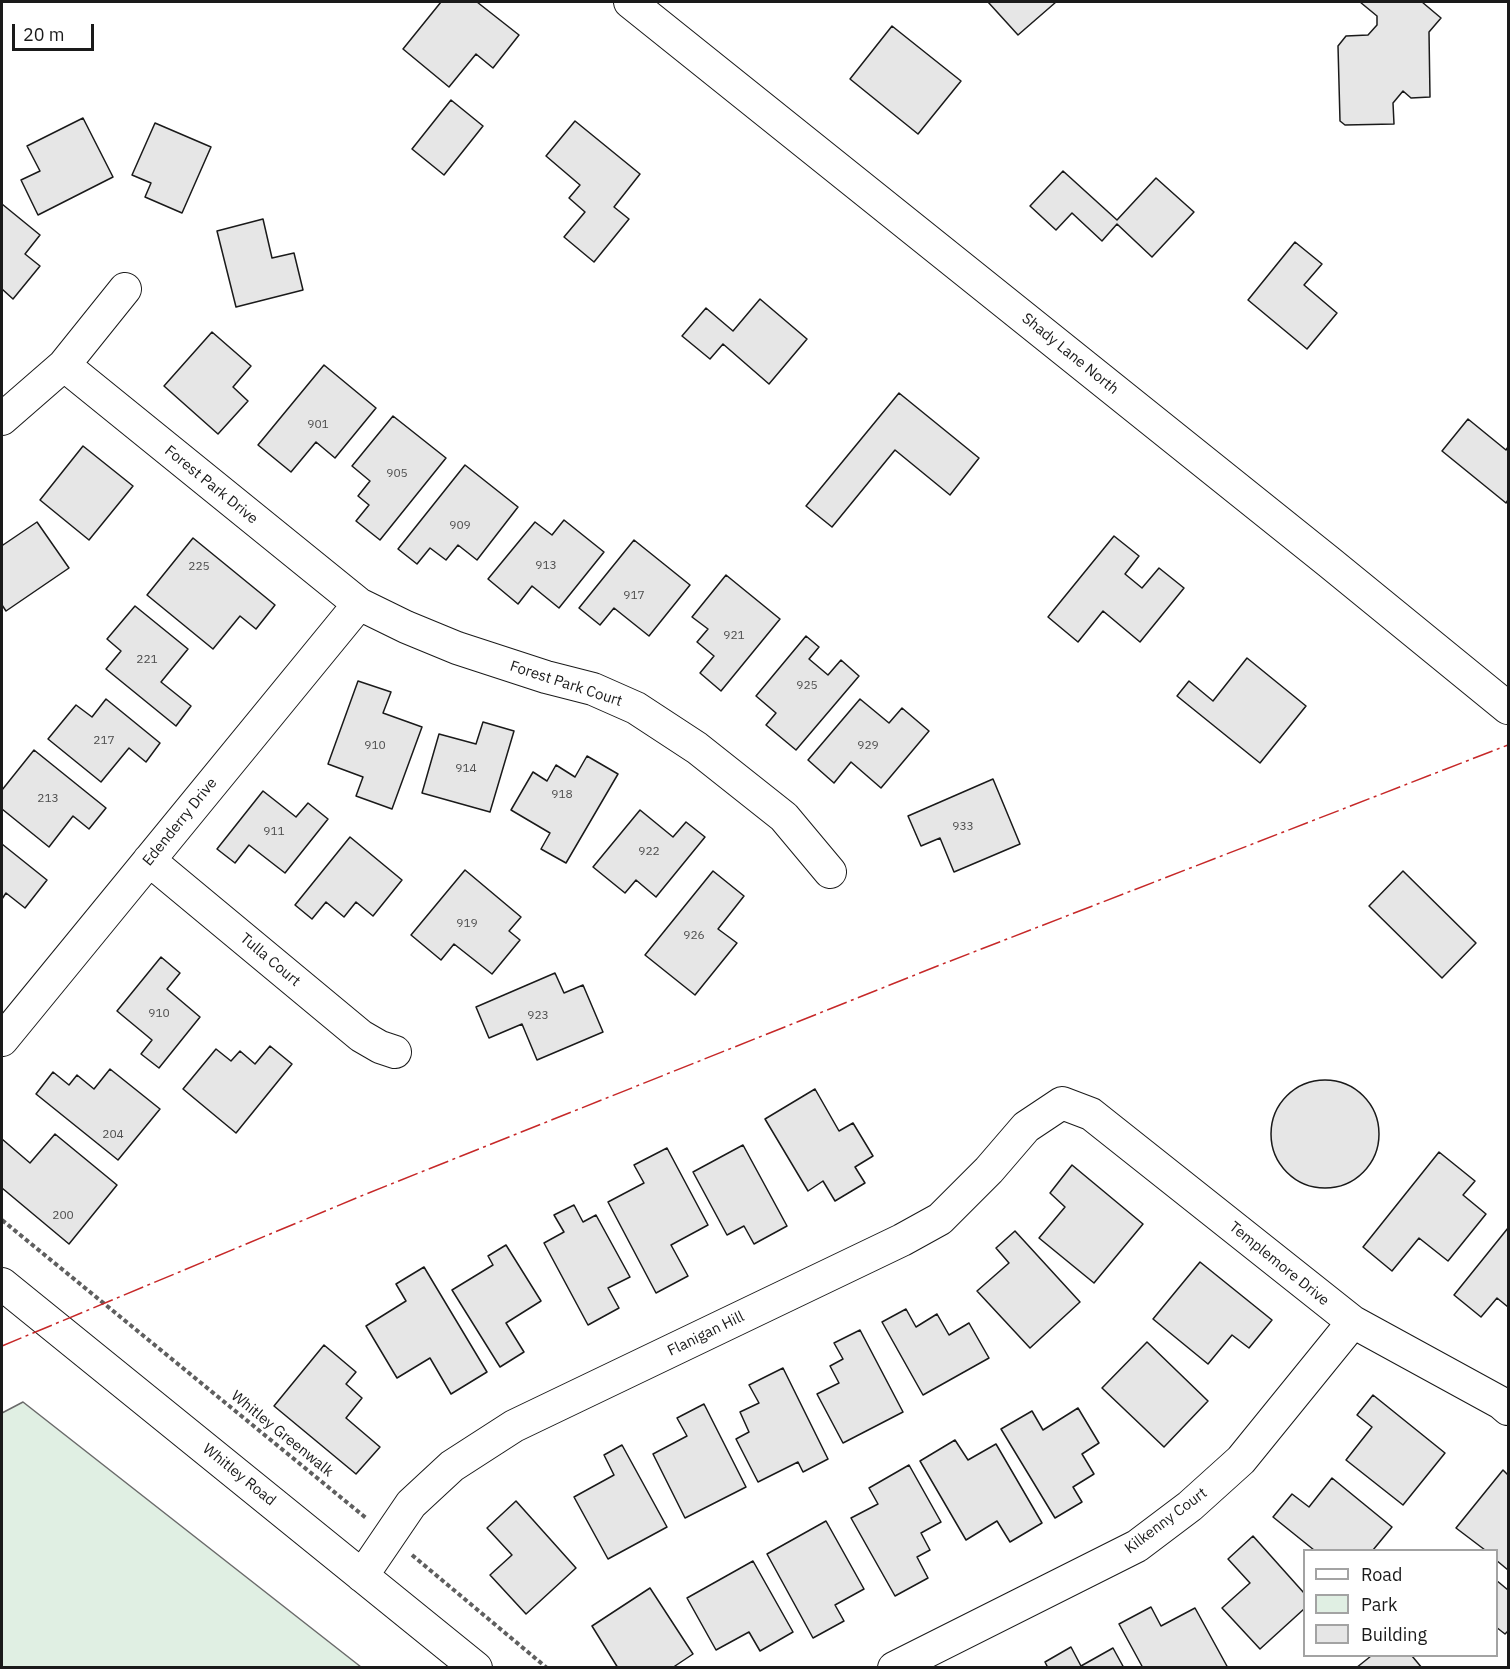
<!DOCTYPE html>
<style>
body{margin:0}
#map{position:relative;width:1510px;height:1669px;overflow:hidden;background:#fff;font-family:"IBM Plex Sans",sans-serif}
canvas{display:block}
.frame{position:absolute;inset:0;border:3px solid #1a1a1a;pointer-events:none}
.legend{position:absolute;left:1303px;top:1549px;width:195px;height:108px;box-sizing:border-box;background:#fff;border:2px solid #a3a3a3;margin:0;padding:8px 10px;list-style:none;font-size:18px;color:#1a1a1a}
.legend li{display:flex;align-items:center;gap:12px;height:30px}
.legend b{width:30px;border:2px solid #a3a3a3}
.scale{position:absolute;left:12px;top:24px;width:82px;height:27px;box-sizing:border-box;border:3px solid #1a1a1a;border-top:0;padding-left:8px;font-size:18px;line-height:21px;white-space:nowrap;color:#1a1a1a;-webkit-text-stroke:4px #fff;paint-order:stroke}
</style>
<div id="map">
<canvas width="1510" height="1669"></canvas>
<div class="frame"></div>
<ul class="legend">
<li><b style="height:8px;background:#fff"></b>Road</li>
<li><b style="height:16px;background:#e0efe3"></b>Park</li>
<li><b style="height:16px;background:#e6e6e6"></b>Building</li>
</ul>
<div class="scale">20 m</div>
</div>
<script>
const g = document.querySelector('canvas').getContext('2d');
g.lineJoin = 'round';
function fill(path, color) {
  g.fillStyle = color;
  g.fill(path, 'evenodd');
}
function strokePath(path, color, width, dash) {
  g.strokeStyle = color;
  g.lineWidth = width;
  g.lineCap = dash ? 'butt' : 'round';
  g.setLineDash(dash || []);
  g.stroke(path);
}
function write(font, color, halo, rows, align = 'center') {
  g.font = font + ' "IBM Plex Sans",sans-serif';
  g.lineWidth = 4.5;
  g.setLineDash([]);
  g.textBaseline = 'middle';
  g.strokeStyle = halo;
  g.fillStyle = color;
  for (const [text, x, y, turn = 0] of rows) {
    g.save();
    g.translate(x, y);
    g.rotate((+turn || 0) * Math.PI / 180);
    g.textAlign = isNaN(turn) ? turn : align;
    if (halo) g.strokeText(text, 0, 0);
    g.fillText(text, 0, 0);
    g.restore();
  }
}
const green = new Path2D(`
 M 23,1402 L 361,1667 L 2,1667 L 2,1413 Z`);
fill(green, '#e0efe3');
strokePath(green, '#6a6a6a', 1.5);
const building = new Path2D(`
 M 441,2 L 477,2 L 519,35 L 493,68 L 476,54 L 449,87 L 403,49 Z
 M 988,2 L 1056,2 L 1018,35 Z
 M 1360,2 L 1422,2 L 1441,18 L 1429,32 L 1430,97 L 1411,98 L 1403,91 L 1393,103 L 1394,124 L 1345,125 L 1340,121 L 1338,46 L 1346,36 L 1368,35 L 1377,25 L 1377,16 Z
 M 892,26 L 961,81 L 918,134 L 850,79 Z
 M 451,100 L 483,126 L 444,175 L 412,149 Z
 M 83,118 L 113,177 L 38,215 L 21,180 L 40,171 L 27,146 Z
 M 575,121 L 640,174 L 614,207 L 629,219 L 594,262 L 564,237 L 585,212 L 569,198 L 580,185 L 546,156 Z
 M 155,123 L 211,147 L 182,213 L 145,197 L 151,183 L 132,175 Z
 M 1063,171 L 1117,220 L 1156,178 L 1194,212 L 1152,257 L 1117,224 L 1102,241 L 1072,213 L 1056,230 L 1030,206 Z
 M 2,204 L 40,235 L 25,254 L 40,266 L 13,299 L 2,289 Z
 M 263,219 L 272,258 L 294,253 L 303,290 L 236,307 L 217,231 Z
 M 1295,242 L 1322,264 L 1304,285 L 1337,313 L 1307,349 L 1248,300 Z
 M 760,299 L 807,339 L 769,384 L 723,344 L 710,359 L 682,336 L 706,308 L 733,331 Z
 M 212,332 L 251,366 L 233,387 L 248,401 L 218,434 L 164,386 Z
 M 324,365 L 376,408 L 335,458 L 316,442 L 291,472 L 258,445 Z
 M 899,393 L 979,458 L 950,495 L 895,450 L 832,527 L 806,506 Z
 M 393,416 L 446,458 L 380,540 L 356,521 L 369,505 L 358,496 L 370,481 L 352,466 Z
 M 1468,419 L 1506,450 L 1508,447 L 1508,500 L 1506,503 L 1442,451 Z
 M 83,446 L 133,486 L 89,540 L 40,500 Z
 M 465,465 L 518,507 L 477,560 L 458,545 L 446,560 L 430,548 L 417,564 L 398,549 Z
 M 564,520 L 604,552 L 559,608 L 532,586 L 518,604 L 488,579 L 535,522 L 552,535 Z
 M 37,522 L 69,568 L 6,611 L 2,605 L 2,543 L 3,545 Z
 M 1114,536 L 1139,556 L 1125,574 L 1142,588 L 1159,568 L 1184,588 L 1140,642 L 1103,611 L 1078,642 L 1048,617 Z
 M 193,538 L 275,605 L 256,629 L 240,616 L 213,649 L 147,595 Z
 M 634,540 L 690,585 L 649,636 L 614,608 L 600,625 L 579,608 Z
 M 726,575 L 780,619 L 721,691 L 700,673 L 714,656 L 697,642 L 708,629 L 692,617 Z
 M 135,606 L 188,649 L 161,682 L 191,706 L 176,726 L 106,669 L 121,651 L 107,639 Z
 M 806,636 L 819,647 L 809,659 L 828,675 L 841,660 L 859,676 L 796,750 L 766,725 L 776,713 L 756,696 Z
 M 1247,658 L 1306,706 L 1260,763 L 1177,696 L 1189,681 L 1213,701 Z
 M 358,681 L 391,692 L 383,713 L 422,727 L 392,809 L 356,796 L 363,777 L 328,764 Z
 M 106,699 L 160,743 L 146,762 L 129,748 L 101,782 L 48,739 L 76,705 L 92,717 Z
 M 860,699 L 889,723 L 902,708 L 929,731 L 881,788 L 851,762 L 834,783 L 808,760 Z
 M 483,722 L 514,731 L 490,812 L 422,793 L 439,734 L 476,744 Z
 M 34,750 L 106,808 L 89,829 L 73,816 L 49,847 L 2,809 L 2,790 Z
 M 587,756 L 618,774 L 566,863 L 541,849 L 550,833 L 511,810 L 533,772 L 547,781 L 556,765 L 575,777 Z
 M 993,779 L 1020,844 L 954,872 L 940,838 L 921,846 L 908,816 Z
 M 263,791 L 296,817 L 308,803 L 328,819 L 285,873 L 249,845 L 235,863 L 217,849 Z
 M 640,810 L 673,837 L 686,822 L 705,837 L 656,897 L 636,880 L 625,893 L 593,867 Z
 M 350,837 L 402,880 L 373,916 L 356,902 L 344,917 L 326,902 L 312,919 L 295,905 Z
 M 2,844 L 47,880 L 25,908 L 6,893 L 2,899 Z
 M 465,870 L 521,917 L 509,931 L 520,940 L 492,974 L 454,944 L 441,960 L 411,935 Z
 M 713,871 L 744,896 L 718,929 L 737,943 L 695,995 L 645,955 Z
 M 1403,871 L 1476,943 L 1442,978 L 1369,906 Z
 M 161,957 L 180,973 L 167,989 L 200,1017 L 159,1068 L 141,1054 L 152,1040 L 117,1011 Z
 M 555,973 L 564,993 L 583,985 L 603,1032 L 537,1060 L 522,1024 L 489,1038 L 476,1007 Z
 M 270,1046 L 292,1064 L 236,1133 L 183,1089 L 216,1049 L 231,1061 L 240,1051 L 255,1064 Z
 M 110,1069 L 160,1109 L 118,1160 L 36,1094 L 53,1072 L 69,1085 L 77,1075 L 94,1089 Z
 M1271 1134a54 54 0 1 1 108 0a54 54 0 1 1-108 0Z
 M 815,1089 L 839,1131 L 853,1123 L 873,1156 L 855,1167 L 865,1183 L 835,1201 L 823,1181 L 808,1191 L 765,1119 Z
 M 55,1134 L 117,1185 L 69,1244 L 2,1188 L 2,1139 L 30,1163 Z
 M 743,1145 L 787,1226 L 754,1244 L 744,1226 L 727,1235 L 693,1172 Z
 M 667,1148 L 708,1225 L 671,1245 L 688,1276 L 656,1293 L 608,1202 L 644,1183 L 634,1165 Z
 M 1439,1152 L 1475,1181 L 1463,1195 L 1486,1214 L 1448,1261 L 1419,1238 L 1392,1271 L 1363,1247 Z
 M 1072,1165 L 1143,1224 L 1094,1283 L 1039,1238 L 1065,1207 L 1050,1193 Z
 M 574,1205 L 583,1222 L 596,1215 L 630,1277 L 608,1288 L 619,1308 L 588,1325 L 544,1243 L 564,1232 L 554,1215 Z
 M 1508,1228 L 1508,1307 L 1497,1298 L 1481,1317 L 1454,1295 Z
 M 1015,1231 L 1080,1302 L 1030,1348 L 977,1291 L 1009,1263 L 996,1248 Z
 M 506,1245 L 541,1301 L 506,1323 L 524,1352 L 500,1367 L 452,1290 L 493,1265 L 488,1256 Z
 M 1200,1262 L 1272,1320 L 1249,1348 L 1232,1335 L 1208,1364 L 1153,1319 Z
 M 424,1267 L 487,1372 L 451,1394 L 430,1358 L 397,1378 L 366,1326 L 406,1301 L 396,1284 Z
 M 906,1309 L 916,1327 L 937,1314 L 949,1335 L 969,1323 L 989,1358 L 923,1395 L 882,1322 Z
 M 860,1330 L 903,1412 L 843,1443 L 817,1394 L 839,1383 L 830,1366 L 843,1359 L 834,1343 Z
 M 1147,1342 L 1208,1401 L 1164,1447 L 1102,1388 Z
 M 324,1345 L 356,1372 L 346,1384 L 362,1398 L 346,1418 L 380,1447 L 356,1474 L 274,1406 Z
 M 783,1368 L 828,1459 L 803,1472 L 798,1462 L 758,1482 L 736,1439 L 749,1432 L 740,1412 L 759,1403 L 749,1385 Z
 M 1373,1395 L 1445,1453 L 1403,1505 L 1346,1460 L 1372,1427 L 1357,1415 Z
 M 704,1404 L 746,1487 L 685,1518 L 653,1454 L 687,1436 L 677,1418 Z
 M 1078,1408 L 1099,1443 L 1082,1454 L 1094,1474 L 1073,1487 L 1082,1502 L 1055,1518 L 1001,1429 L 1032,1411 L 1043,1430 Z
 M 955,1440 L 968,1460 L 996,1444 L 1042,1523 L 1010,1542 L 997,1521 L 966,1540 L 920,1461 Z
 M 622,1445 L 667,1527 L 608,1559 L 574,1497 L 614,1475 L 604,1455 Z
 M 909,1465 L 941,1522 L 921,1533 L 930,1550 L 917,1557 L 928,1578 L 895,1596 L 851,1518 L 878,1504 L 869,1488 Z
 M 1503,1470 L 1508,1475 L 1508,1570 L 1496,1560 L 1496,1550 L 1485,1550 L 1456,1528 Z
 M 1332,1478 L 1392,1527 L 1373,1550 L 1314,1550 L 1273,1517 L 1292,1494 L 1309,1507 Z
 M 516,1501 L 576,1568 L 526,1614 L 490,1575 L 512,1555 L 487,1528 Z
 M 826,1521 L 864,1589 L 835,1605 L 844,1621 L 813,1638 L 767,1554 Z
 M 1253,1536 L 1304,1593 L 1304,1609 L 1260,1649 L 1222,1608 L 1250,1583 L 1228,1559 Z
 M 753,1561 L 793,1632 L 760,1651 L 749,1632 L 716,1650 L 687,1598 Z
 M 1496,1580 L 1508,1590 L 1508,1631 L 1505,1634 L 1496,1627 Z
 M 650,1588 L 693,1654 L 672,1668 L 618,1668 L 592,1626 Z
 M 1151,1607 L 1161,1626 L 1195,1608 L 1228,1668 L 1143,1668 L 1119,1624 Z
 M 1071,1647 L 1081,1666 L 1113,1648 L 1124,1668 L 1048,1668 L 1045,1662 Z
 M 1371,1656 L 1412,1656 L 1422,1668 L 1356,1668 Z`);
fill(building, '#e6e6e6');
strokePath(building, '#1a1a1a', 1.5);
const minor = new Path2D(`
 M 630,2 L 1329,562 L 1508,708
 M 64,365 L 359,604 L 406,627 L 457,648 L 546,677 L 593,689 L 636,708 L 697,748 L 784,817 L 830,872
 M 2,419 L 64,365 L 125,289
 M 149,860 L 361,1036 L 380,1047 L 395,1052
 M 2,1040 L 359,604
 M 2,1284 L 476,1668
 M 362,1576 L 411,1504 L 452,1466 L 514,1426 L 902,1240 L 940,1219 L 989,1170 L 1026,1127 L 1062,1103 L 1091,1114 L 1353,1322 L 1501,1403 L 1508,1409
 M 894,1668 L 1137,1546 L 1190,1506 L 1241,1460 L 1353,1322`);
strokePath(minor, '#1a1a1a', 34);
strokePath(new Path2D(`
 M 2,1220 L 366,1518
 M 412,1555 L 547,1668`), '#5f5f5f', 4, [4.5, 3]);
strokePath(minor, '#fff', 32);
strokePath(new Path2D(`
 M 2,1346 L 366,1194 L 940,965 L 1508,745`), '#c62828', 1.5, [21, 4.5, 3, 4.5]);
write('12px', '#4d4d4d', null, [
 ["901",318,425],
 ["905",397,474],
 ["909",460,526],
 ["913",546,566],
 ["225",199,567],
 ["917",634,596],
 ["921",734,636],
 ["221",147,660],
 ["925",807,686],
 ["217",104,741],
 ["910",375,746],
 ["929",868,746],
 ["914",466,769],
 ["918",562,795],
 ["213",48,799],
 ["933",963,827],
 ["911",274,832],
 ["922",649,852],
 ["919",467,924],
 ["926",694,936],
 ["910",159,1014],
 ["923",538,1016],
 ["204",113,1135],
 ["200",63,1216]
]);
write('15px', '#1a1a1a', '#fff', [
 ["Shady Lane North",1070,354,39],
 ["Forest Park Drive",211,485,39],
 ["Forest Park Court",566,684,18],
 ["Edenderry Drive",180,822,-51],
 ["Tulla Court",270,960,40],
 ["Templemore Drive",1279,1264,39],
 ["Flanigan Hill",706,1334,-26],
 ["Whitley Greenwalk",282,1434,39],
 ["Whitley Road",239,1475,39],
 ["Kilkenny Court",1166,1521,-37]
]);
</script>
